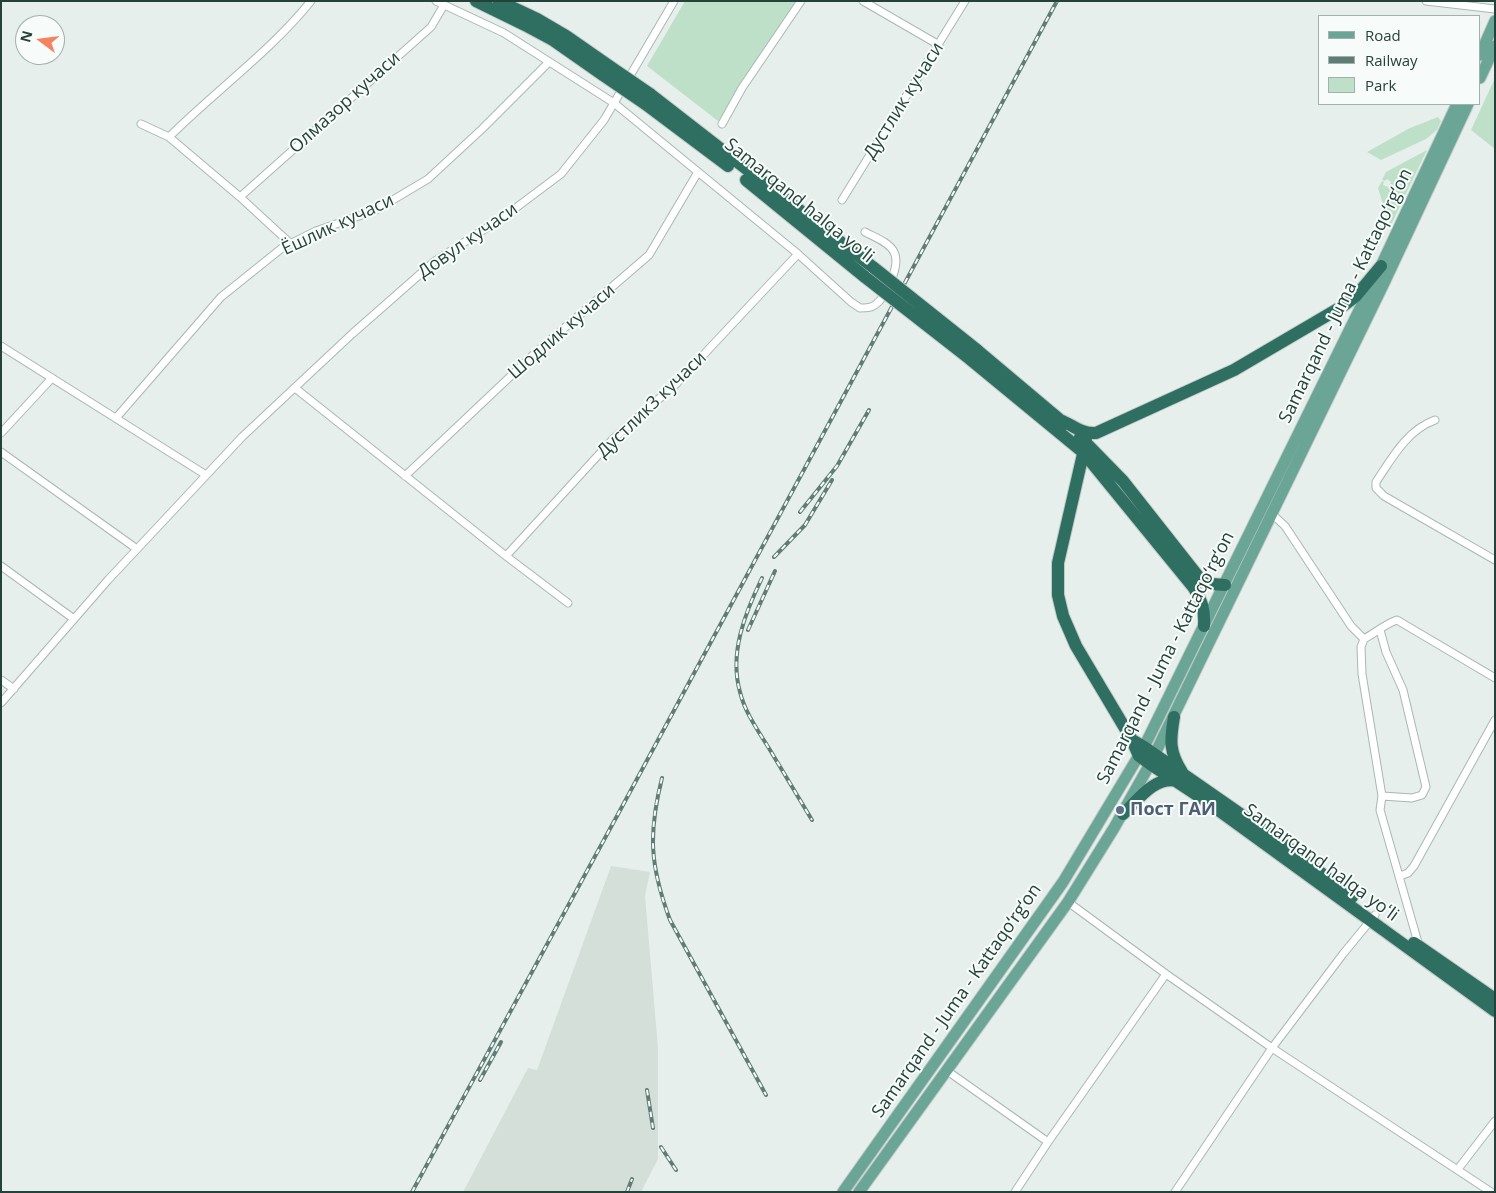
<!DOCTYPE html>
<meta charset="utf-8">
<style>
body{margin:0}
#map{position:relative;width:1496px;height:1193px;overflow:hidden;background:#e6efeb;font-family:"Open Sans",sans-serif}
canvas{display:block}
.frame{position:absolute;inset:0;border:2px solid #24423a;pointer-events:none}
.legend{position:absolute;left:1318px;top:15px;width:162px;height:90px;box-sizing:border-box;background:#f7fbf9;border:1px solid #a3b1ad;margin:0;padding:6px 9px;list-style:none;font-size:15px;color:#24423a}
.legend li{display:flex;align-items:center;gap:10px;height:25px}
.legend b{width:25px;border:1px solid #a3b1ad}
.north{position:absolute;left:15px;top:15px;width:50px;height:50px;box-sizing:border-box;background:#f7fbf9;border:1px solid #a3b1ad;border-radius:50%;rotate:285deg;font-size:14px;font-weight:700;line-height:20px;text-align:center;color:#24423a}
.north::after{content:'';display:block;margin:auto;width:18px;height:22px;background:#f4845f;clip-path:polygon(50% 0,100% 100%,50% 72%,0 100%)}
</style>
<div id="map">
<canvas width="1496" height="1193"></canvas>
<div class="frame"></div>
<ul class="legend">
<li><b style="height:6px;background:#6aa596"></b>Road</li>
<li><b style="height:6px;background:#5f7d75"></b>Railway</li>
<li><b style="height:14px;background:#bfe0c8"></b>Park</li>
</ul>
<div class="north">N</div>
</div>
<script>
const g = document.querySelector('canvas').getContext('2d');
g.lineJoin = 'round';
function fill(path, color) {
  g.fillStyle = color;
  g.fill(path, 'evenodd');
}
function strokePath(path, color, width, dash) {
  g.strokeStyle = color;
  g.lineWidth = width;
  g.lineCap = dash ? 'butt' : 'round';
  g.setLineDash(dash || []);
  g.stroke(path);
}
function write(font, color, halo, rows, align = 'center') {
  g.font = font + ' "Open Sans",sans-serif';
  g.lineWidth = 4;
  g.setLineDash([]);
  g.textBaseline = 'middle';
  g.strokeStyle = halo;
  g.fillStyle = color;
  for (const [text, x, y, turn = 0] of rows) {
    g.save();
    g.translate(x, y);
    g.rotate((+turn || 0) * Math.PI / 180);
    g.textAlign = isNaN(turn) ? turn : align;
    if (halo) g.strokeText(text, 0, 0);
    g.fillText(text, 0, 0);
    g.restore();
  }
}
fill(new Path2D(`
 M 611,866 L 650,872 L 645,896 L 658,1048 L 658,1159 L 641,1192 L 463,1192 L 528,1068 L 537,1070 Z`), '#d4dfda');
fill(new Path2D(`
 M 685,1 L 797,1 L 718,121 L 647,66 Z
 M 1495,78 L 1495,149 L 1471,130 Z
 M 1438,117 L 1441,121 L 1437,130 L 1426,139 L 1381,160 L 1367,152 L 1410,128 Z
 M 1427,150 L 1390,227 L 1378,188 L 1382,181 L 1384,182 L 1383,185 L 1388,187 L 1391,182 L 1387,179 L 1385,181 L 1382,180 L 1386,172 Z`), '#bfe0c8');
const street = new Path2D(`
 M 436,1 L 504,33 L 614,103 L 798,254 L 851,302 L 860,308 C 866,308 871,308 875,305 C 886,297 901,265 894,252 C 889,242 874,237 865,232
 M 863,1 L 939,45
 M 1426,1 L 1495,9
 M 141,124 L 169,137 L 240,197 L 291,244
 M 722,124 L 742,88 L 801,1
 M 169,137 C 215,91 270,52 311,1
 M 240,197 L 431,27 L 444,5
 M 842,200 L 965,1
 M 1,346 L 206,475
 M 295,388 L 506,556 L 568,603
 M 116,418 L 221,297 L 282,248 L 316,231 L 376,210 L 428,179 L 482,129 L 549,62
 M 1435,420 C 1407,430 1392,458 1376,482 L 1376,488 L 1384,496 L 1495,560
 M 1,433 L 52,378
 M 1,452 L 137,549
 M 405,476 L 533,355 L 649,255 L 698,172
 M 1272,514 L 1285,526 L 1351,626 L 1364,639 C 1375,633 1385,624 1397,620 L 1495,678
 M 506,556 L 613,439 L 677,383 L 798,254
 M 1,566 L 74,619
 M 1380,630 L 1386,652 L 1403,690 L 1426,787 L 1422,795 L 1412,798 L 1382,796
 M 1364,639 L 1361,647 L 1362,674 L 1382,796 L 1380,810 L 1419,946
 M 1,680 L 14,689
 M 1,703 L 108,580 L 242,437 L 352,334 L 435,261 L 505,216 L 561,174 L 604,120 L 674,1
 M 1400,876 L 1408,873 L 1414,866 L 1495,720
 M 1068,902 L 1166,974 L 1272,1048 L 1491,1192
 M 946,1070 L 1048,1142
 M 1458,1169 L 1495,1121
 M 1015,1192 L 1048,1142 L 1166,974
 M 1175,1192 L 1272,1048 L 1343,954 L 1375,915`);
const primary = new Path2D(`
 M 1480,55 L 1495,21
 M 1480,78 L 1495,46
 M 843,1192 L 1063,882 L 1144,747 L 1381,266 L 1457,104
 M 859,1192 L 1068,902 L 1114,828 L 1150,764 L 1384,283 L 1468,104`);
const highway = new Path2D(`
 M 476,1 L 525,25 L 553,40 L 603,75
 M 499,1 L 537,19 L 566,36 L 612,68
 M 650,94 L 874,268
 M 644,103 L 728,166
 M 746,180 L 865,277
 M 977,350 L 1065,424
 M 970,359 L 1083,452 L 1194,588 C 1202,602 1205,609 1204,626
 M 1060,420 C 1073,425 1081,434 1096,433 L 1234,370 L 1343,306 L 1356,296 L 1381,266
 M 1080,437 L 1123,481 L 1201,580 L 1212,584 L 1225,585
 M 1086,441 L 1058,563 L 1058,595 L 1063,616 L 1076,646 L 1132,740 L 1139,756 L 1150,764 L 1203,799 L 1495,1011
 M 1174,717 C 1170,740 1169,752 1182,772
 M 1132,740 L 1144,747 L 1282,843 L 1352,897
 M 1123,814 C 1138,800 1154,776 1177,781
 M 1414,943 L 1495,999`);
strokePath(street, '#a8b8b2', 9);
strokePath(primary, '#c2cac8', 13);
strokePath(highway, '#c2cac8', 14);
strokePath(street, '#fff', 7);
strokePath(primary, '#6aa596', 11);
strokePath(highway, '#2f6f62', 12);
const rail = new Path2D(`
 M 800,512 L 837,466 L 869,410
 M 774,557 L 805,525 L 832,480
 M 762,578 C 745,613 729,653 740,692 C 745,713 759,732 770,750 C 784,773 798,797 812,820
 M 748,630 L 775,571
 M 662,778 C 648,834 650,866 670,920 L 766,1095
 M 480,1080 L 501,1042
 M 647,1090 L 653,1128
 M 661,1147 L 676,1170
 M 412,1192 L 617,816 L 1057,1
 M 627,1192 L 632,1179`);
strokePath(rail, '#5f7d75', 4);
strokePath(rail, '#f7fbf9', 2, [5.5]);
const highwayBridge = new Path2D(`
 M 612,68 L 650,94
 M 603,75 L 644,103
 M 874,268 L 977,350
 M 865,277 L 970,359`);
strokePath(highwayBridge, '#c2cac8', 14, []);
strokePath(highwayBridge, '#2f6f62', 12);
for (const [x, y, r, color] of [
 [1120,810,5,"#5c6f8a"]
]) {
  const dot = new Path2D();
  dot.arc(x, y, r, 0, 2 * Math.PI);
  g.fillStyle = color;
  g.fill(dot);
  strokePath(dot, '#f7fbf9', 2);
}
write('18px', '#24423a', '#f7fbf9', [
 ["Дустлик кучаси",904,101,-58],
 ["Олмазор кучаси",345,103,-42],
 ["Samarqand halqa yoʻli",799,201,39],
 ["Ёшлик кучаси",338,225,-25],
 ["Довул кучаси",468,241,-35],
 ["Samarqand - Juma - Kattaqo‘rg‘on",1346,296,-64],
 ["Шодлик кучаси",562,332,-41],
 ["Дустлик3 кучаси",652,405,-44],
 ["Samarqand - Juma - Kattaqo‘rg‘on",1166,658,-63],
 ["Samarqand halqa yoʻli",1321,863,36],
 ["Samarqand - Juma - Kattaqo‘rg‘on",957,1001,-55]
]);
write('bold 18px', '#4e5e75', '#f7fbf9', [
 ["Пост ГАИ",1130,810]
], 'left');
</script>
